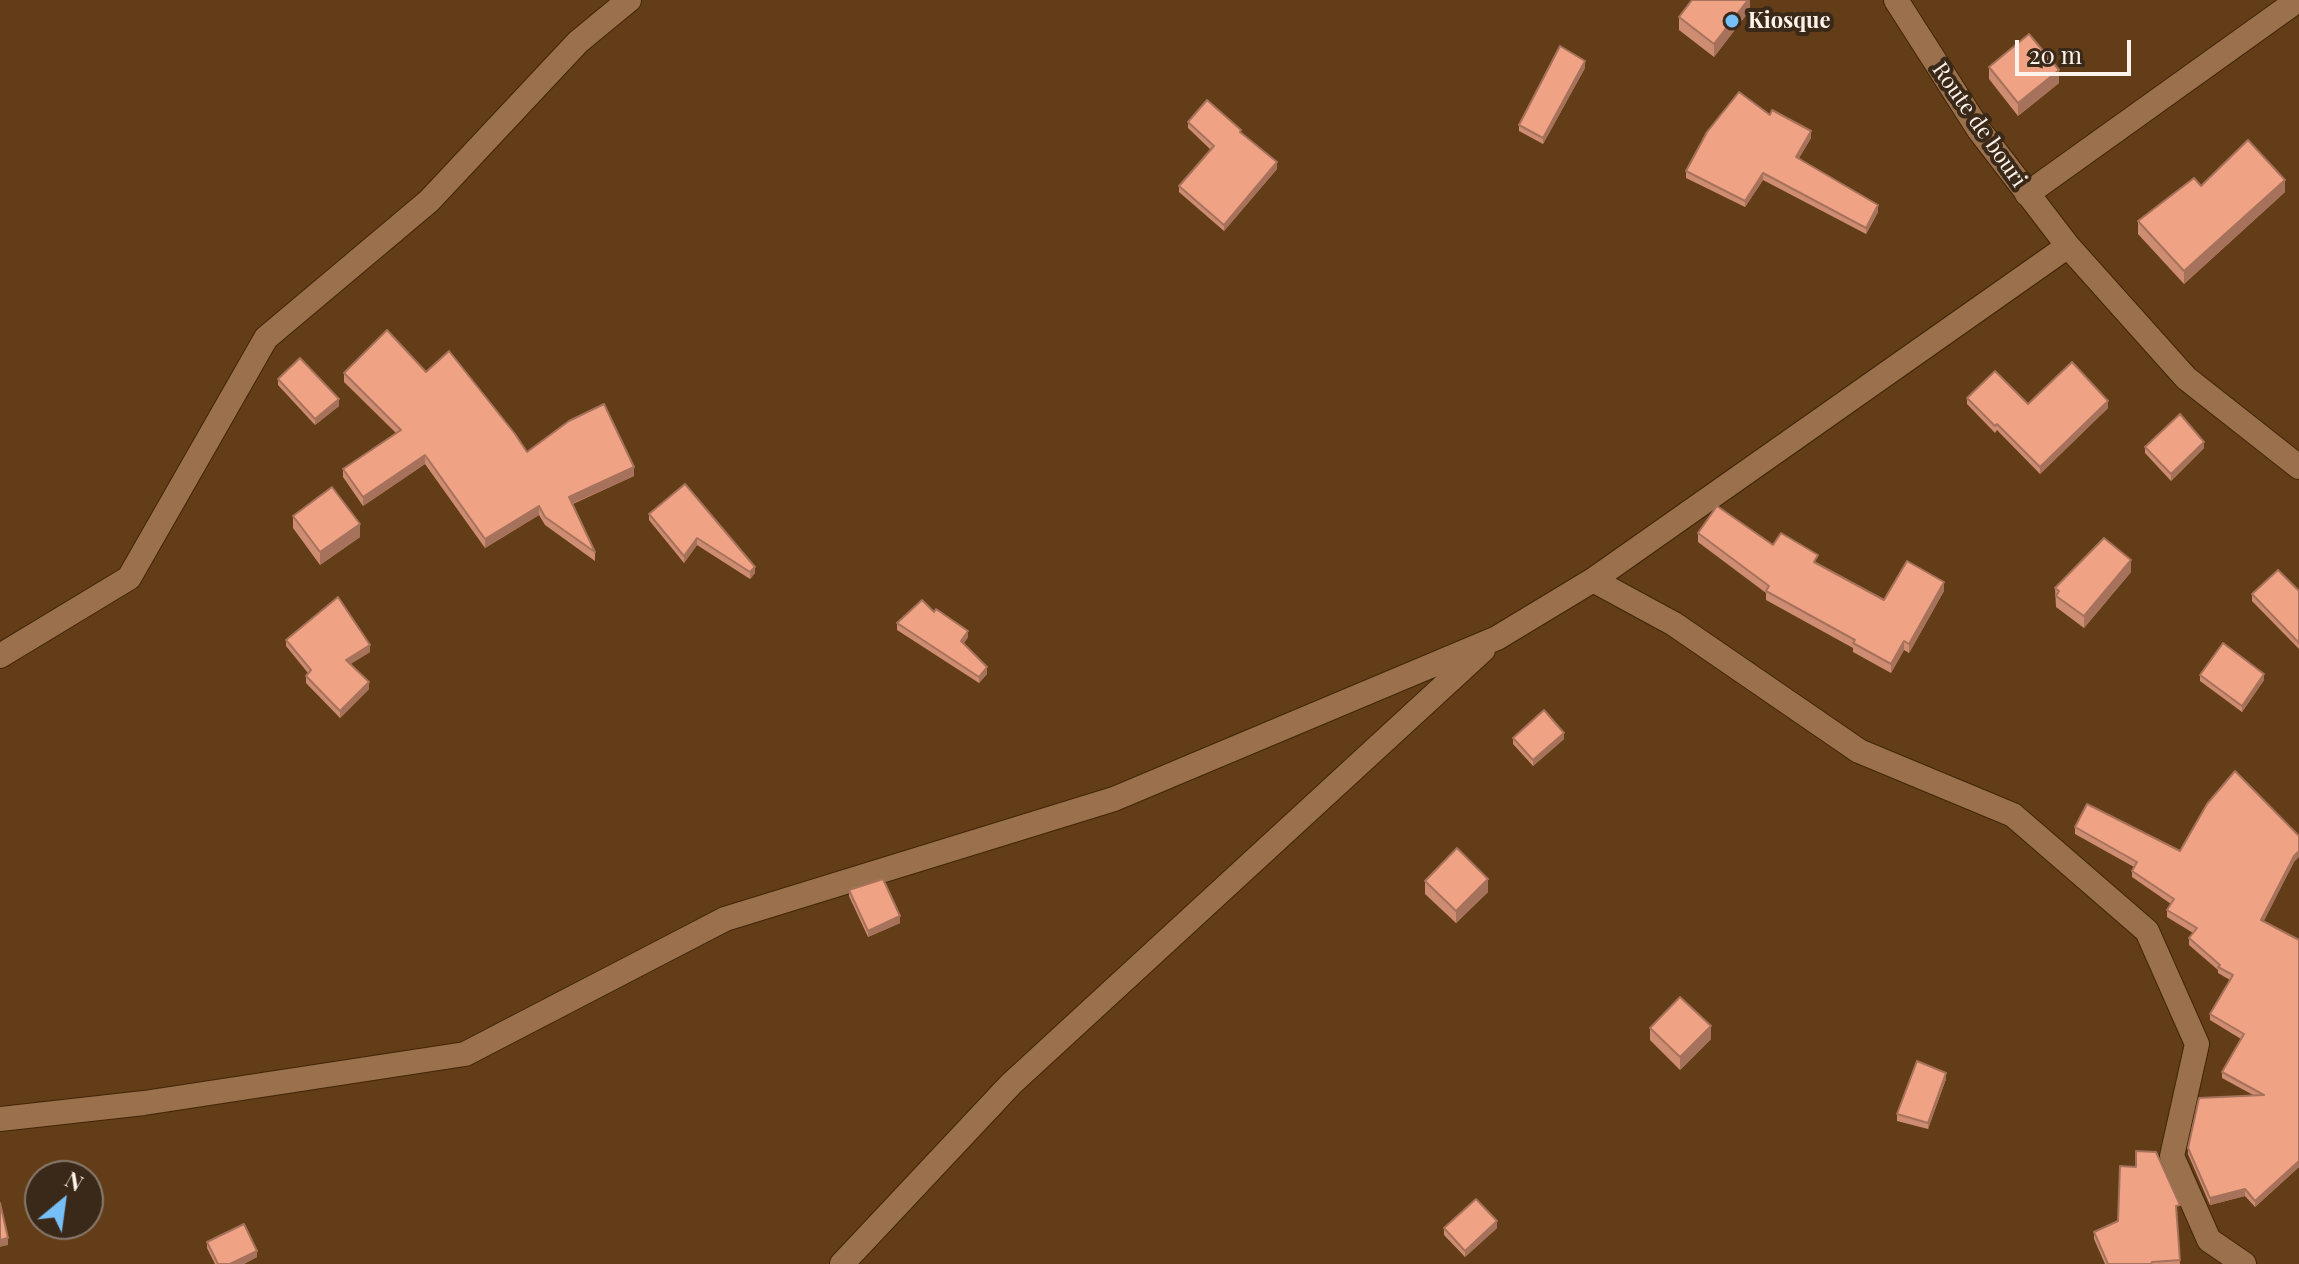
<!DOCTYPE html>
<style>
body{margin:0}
#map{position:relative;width:2299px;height:1264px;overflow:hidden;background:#623d17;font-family:"Playfair Display",serif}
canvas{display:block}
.north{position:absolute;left:24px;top:1160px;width:80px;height:80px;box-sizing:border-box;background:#3a2919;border:2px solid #887a6d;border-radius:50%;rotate:29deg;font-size:22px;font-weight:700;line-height:32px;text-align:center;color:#fdf3eb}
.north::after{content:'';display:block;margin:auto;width:28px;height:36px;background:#77c0f7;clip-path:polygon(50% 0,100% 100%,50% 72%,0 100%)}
.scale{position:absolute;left:2015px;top:40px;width:116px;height:36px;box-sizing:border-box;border:4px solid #fdf3eb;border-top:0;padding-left:10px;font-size:24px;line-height:28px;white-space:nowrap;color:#fdf3eb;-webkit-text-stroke:6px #3a2919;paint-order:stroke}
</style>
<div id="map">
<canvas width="2299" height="1264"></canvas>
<div class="north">N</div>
<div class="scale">20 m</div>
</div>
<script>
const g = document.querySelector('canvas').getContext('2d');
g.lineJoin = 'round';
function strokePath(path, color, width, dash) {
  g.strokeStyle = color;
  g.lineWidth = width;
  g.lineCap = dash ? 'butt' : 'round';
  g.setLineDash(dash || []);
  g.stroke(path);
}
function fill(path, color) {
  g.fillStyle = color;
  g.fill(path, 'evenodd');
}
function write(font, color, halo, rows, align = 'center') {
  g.font = font + ' "Playfair Display",serif';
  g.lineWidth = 8;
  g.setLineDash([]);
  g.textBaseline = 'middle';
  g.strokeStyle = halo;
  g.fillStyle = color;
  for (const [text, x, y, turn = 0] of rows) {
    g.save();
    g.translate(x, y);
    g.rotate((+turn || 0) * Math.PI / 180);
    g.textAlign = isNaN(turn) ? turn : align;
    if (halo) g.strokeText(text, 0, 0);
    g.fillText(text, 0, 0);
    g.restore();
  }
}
const minor = new Path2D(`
 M 1896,0 L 1979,130 L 2068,246 L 2186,378 L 2299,467
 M 2027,194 L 2298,0
 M 1593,580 L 1674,624 L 1859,751 L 2013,815 L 2147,931 L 2197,1044 L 2172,1156 L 2209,1240 L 2244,1264
 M 0,656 L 129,578 L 266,338 L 429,201 L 578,42 L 629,0
 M 0,1119 L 144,1103 L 465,1054 L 725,919 L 1114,799 L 1497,638 L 1593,580 L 2068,246
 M 842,1264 L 1011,1084 L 1483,650`);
strokePath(minor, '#412508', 26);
strokePath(minor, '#9a714c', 24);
fill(new Path2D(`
 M 1750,0 L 1750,10 L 1714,57 L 1679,30 L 1679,17 Z
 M 1989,67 L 2059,83 L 2018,116 L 1989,79 Z
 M 1585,68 L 1543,144 L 1519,131 L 1519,125 Z
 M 1770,115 L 1811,138 L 1799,158 L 1878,212 L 1866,234 L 1763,180 L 1745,207 L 1686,178 L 1686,171 Z
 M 1188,122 L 1241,133 L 1277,169 L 1224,231 L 1179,192 L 1179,186 L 1211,150 L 1188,128 Z
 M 2285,192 L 2184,284 L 2138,234 L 2138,221 Z
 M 426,372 L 527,452 L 634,476 L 573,504 L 595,552 L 595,561 L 545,525 L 539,515 L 485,548 L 425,464 L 363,506 L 343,477 L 343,469 L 396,433 L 344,382 L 344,373 Z
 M 278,379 L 339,406 L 315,425 L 278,385 Z
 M 1967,398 L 2028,404 L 2108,408 L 2040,474 L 1997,430 L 1995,433 L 1967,404 Z
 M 2145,447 L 2204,448 L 2171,481 L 2145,453 Z
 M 685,484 L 755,573 L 750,579 L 697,545 L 684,563 L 649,520 L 649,514 Z
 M 293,516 L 360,537 L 320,565 L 293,528 Z
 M 1698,533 L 1773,545 L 1818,564 L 1884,600 L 1944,591 L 1909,653 L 1904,650 L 1891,673 L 1853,652 L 1853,648 L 1766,600 L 1766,593 L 1698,542 Z
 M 2131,572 L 2084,628 L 2056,607 L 2055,588 Z
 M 2299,591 L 2299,649 L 2252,601 L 2252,594 Z
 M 934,612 L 968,637 L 964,643 L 987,674 L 979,683 L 897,630 L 897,623 Z
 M 286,640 L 370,652 L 350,664 L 369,689 L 340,718 L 306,683 L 306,676 L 308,673 L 286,646 Z
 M 2200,675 L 2264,680 L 2242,712 L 2200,681 Z
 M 1513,738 L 1564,739 L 1533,766 L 1513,744 Z
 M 2075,827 L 2180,851 L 2294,862 L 2263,921 L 2299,940 L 2299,1167 L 2255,1207 L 2245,1196 L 2210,1205 L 2188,1154 L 2188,1148 L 2253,1095 L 2222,1078 L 2222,1072 L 2241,1039 L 2210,1020 L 2210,1014 L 2230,980 L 2218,973 L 2218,970 L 2189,945 L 2189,938 L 2193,933 L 2167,917 L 2167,910 L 2171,904 L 2132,877 L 2132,871 L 2134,867 L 2075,834 Z
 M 1425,881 L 1488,892 L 1456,923 L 1425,894 Z
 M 849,890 L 900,923 L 868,937 L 849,896 Z
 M 1650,1028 L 1711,1039 L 1680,1070 L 1650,1040 Z
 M 1946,1079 L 1928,1129 L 1897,1121 L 1897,1114 Z
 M 2180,1212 L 2177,1213 L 2180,1264 L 2105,1264 L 2094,1239 L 2094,1232 Z
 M 1444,1228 L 1497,1228 L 1465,1257 L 1444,1235 Z
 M 207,1242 L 257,1257 L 244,1264 L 215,1264 L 207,1248 Z`), '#ce8c72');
fill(new Path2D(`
 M 1748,0 L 1750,0 L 1750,10 L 1714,57 L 1714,44 Z
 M 1585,61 L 1585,68 L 1543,144 L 1543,138 Z
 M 2059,70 L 2059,83 L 2018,116 L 2018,103 Z
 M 1811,131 L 1811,138 L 1796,163 L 1796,157 Z
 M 1277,162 L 1277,169 L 1224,231 L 1224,225 Z
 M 1763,173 L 1763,180 L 1745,207 L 1745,201 Z
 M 2285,180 L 2285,192 L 2184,284 L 2184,271 Z
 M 1878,205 L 1878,212 L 1866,234 L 1866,228 Z
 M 339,399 L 339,406 L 315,425 L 315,419 Z
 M 2108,401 L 2108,408 L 2040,474 L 2040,467 Z
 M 2204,442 L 2204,448 L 2171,481 L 2171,474 Z
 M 425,455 L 425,464 L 363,506 L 363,497 Z
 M 634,467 L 634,476 L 569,505 L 569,497 Z
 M 539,506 L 539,515 L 485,548 L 485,539 Z
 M 360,524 L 360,537 L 320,565 L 320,552 Z
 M 697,538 L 697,545 L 684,563 L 684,556 Z
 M 2131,560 L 2131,572 L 2084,628 L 2084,616 Z
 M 755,567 L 755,573 L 750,579 L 750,572 Z
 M 1944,582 L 1944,591 L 1909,653 L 1909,644 Z
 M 968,631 L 968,637 L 961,647 L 961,641 Z
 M 1904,641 L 1904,650 L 1891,673 L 1891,664 Z
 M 370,645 L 370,652 L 346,667 L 346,660 Z
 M 987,667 L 987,674 L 979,683 L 979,677 Z
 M 2264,674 L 2264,680 L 2242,712 L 2242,706 Z
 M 369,682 L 369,689 L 340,718 L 340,711 Z
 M 1564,733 L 1564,739 L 1533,766 L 1533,760 Z
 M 2299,851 L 2299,857 L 2294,862 L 2261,927 L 2261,920 L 2294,856 Z
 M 1488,879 L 1488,892 L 1456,923 L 1456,911 Z
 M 900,916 L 900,923 L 868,937 L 868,931 Z
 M 1711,1026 L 1711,1039 L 1680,1070 L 1680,1057 Z
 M 1946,1073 L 1946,1079 L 1928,1129 L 1928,1123 Z
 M 2299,1161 L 2299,1167 L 2255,1207 L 2255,1201 Z
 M 2245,1189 L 2245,1196 L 2210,1205 L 2210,1198 Z
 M 1497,1221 L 1497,1228 L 1465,1257 L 1465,1251 Z
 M 8,1238 L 8,1245 L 0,1247 L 0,1240 Z
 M 257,1251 L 257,1257 L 244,1264 L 230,1264 Z`), '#a7725c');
const building = new Path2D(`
 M 1692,0 L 1748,0 L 1714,44 L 1679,17 Z
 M 2029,34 L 2059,70 L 2018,103 L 1989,67 Z
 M 1560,46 L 1585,61 L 1543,138 L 1519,125 Z
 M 1739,92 L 1770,115 L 1772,110 L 1811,131 L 1796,157 L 1878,205 L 1866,228 L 1763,173 L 1745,201 L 1686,171 L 1707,132 Z
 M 1207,100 L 1241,130 L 1240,132 L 1277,162 L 1224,225 L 1179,186 L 1214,146 L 1188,122 Z
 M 2248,140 L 2285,180 L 2184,271 L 2138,221 L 2194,178 L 2201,186 Z
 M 387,330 L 426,372 L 449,351 L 515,434 L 527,452 L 569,421 L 604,404 L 634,467 L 569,497 L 595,552 L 545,517 L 539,506 L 485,539 L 425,455 L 363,497 L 343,469 L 401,430 L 344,373 Z
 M 300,358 L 339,399 L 315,419 L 278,379 Z
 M 2072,362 L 2108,401 L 2040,467 L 1997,424 L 1995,426 L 1967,398 L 1995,371 L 2028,404 Z
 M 2180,414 L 2204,442 L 2171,474 L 2145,447 Z
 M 685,484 L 755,567 L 750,572 L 697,538 L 684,556 L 649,514 Z
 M 332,487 L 360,524 L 320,552 L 293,516 Z
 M 1717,506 L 1773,545 L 1781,533 L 1818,555 L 1814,562 L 1884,600 L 1907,561 L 1944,582 L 1909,644 L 1904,641 L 1891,664 L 1853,643 L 1855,640 L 1766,591 L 1769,586 L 1698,533 Z
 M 2104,538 L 2131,560 L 2084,616 L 2056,596 L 2059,591 L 2055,588 Z
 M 2278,570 L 2299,591 L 2299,643 L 2252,594 Z
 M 338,597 L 370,645 L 346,660 L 369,682 L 340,711 L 306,676 L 311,670 L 286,640 Z
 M 922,600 L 934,612 L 936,609 L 968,631 L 961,641 L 987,667 L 979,677 L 897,623 Z
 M 2223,643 L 2264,674 L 2242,706 L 2200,675 Z
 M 1544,710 L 1564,733 L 1533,760 L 1513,738 Z
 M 2235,771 L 2299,836 L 2299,851 L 2294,856 L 2261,920 L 2299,940 L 2299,1161 L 2255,1201 L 2245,1189 L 2210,1198 L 2188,1148 L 2199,1098 L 2264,1095 L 2222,1072 L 2244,1034 L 2210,1014 L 2233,975 L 2218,967 L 2220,965 L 2189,938 L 2197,928 L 2167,910 L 2174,899 L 2132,871 L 2137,862 L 2075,827 L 2087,804 L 2180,851 L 2207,804 Z
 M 1457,848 L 1488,879 L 1456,911 L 1425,881 Z
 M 883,879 L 900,916 L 868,931 L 849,890 Z
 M 1680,997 L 1711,1026 L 1680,1057 L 1650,1028 Z
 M 1917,1061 L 1946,1073 L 1928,1123 L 1897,1114 Z
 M 2136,1151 L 2156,1152 L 2180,1205 L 2176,1206 L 2180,1260 L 2152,1262 L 2151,1264 L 2108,1264 L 2094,1232 L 2118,1221 L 2120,1166 L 2136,1167 Z
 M 1476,1199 L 1497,1221 L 1465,1251 L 1444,1228 Z
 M 0,1203 L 8,1238 L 0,1240 Z
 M 244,1224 L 257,1251 L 230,1264 L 218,1264 L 207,1242 Z`);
fill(building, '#efa384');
strokePath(building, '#a7725c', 2);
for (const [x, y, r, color] of [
 [1732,21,8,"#77c0f7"]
]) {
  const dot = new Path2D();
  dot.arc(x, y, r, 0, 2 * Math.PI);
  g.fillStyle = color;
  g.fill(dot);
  strokePath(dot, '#3a2919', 3);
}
write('bold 22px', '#fdf3eb', '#3a2919', [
 ["Kiosque",1748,21]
], 'left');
write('22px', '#fdf3eb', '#3a2919', [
 ["Route de bouri",1979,125,55]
]);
</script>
